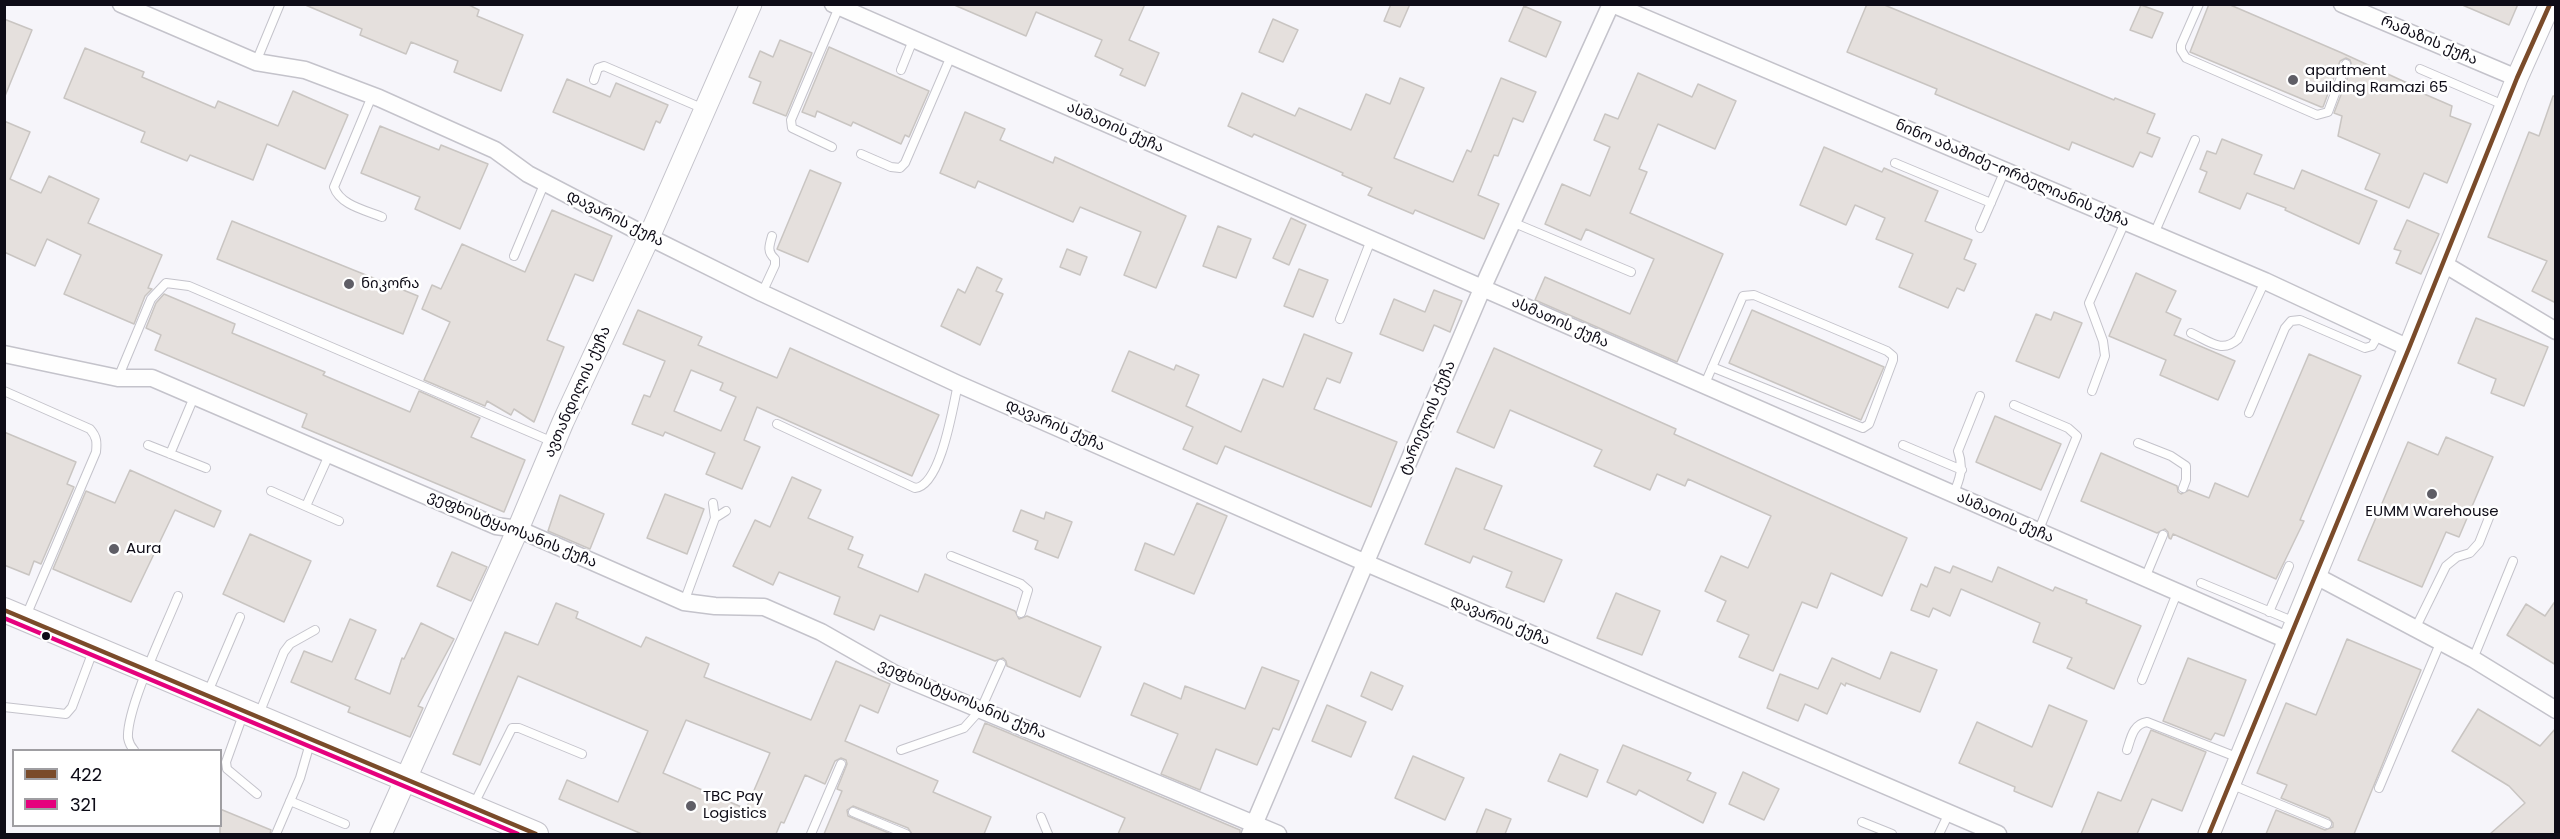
<!DOCTYPE html>
<meta charset="utf-8">
<style>
body{margin:0}
#map{position:relative;width:2560px;height:839px;overflow:hidden;background:#f6f5fa;font-family:Poppins,sans-serif}
canvas{display:block}
.frame{position:absolute;inset:0;border:6px solid #0e0c17;pointer-events:none}
.legend{position:absolute;left:12px;top:749px;width:210px;height:78px;box-sizing:border-box;background:#fff;border:2px solid #9f9ea2;margin:0;padding:8px 10px;list-style:none;font-size:18px;color:#0e0c17}
.legend li{display:flex;align-items:center;gap:12px;height:30px}
.legend b{width:30px;border:2px solid #9f9ea2}
</style>
<div id="map">
<canvas width="2560" height="839"></canvas>
<div class="frame"></div>
<ul class="legend">
<li><b style="height:8px;background:#7a4b2a"></b>422</li>
<li><b style="height:8px;background:#e5007d"></b>321</li>
</ul>
</div>
<script>
const g = document.querySelector('canvas').getContext('2d');
g.lineJoin = 'round';
function fill(path, color) {
  g.fillStyle = color;
  g.fill(path, 'evenodd');
}
function strokePath(path, color, width, dash) {
  g.strokeStyle = color;
  g.lineWidth = width;
  g.lineCap = dash ? 'butt' : 'round';
  g.setLineDash(dash || []);
  g.stroke(path);
}
function write(font, color, halo, rows, align = 'center') {
  g.font = font + ' Poppins,"Noto Sans Georgian",sans-serif';
  g.lineWidth = 5;
  g.setLineDash([]);
  g.textBaseline = 'middle';
  g.strokeStyle = halo;
  g.fillStyle = color;
  for (const [text, x, y, turn = 0] of rows) {
    g.save();
    g.translate(x, y);
    g.rotate((+turn || 0) * Math.PI / 180);
    g.textAlign = isNaN(turn) ? turn : align;
    if (halo) g.strokeText(text, 0, 0);
    g.fillText(text, 0, 0);
    g.restore();
  }
}
const building = new Path2D(`
 M 303,4 L 467,4 L 479,10 L 477,16 L 523,35 L 501,91 L 454,72 L 458,61 L 411,42 L 406,54 L 360,35 L 362,29 Z
 M 952,4 L 1145,4 L 1129,40 L 1159,53 L 1145,86 L 1120,75 L 1123,69 L 1095,56 L 1102,40 L 1036,12 L 1026,36 Z
 M 1391,4 L 1410,4 L 1400,27 L 1384,21 Z
 M 1867,4 L 1882,4 L 2114,100 L 2115,98 L 2155,114 L 2147,133 L 2160,138 L 2152,157 L 2140,152 L 2133,167 L 2072,142 L 2069,150 L 1935,94 L 1937,89 L 1847,52 Z
 M 2209,4 L 2228,4 L 2342,53 L 2416,87 L 2415,90 L 2452,106 L 2450,116 L 2471,124 L 2447,183 L 2424,173 L 2409,208 L 2365,189 L 2380,154 L 2338,136 L 2342,116 L 2334,113 L 2352,66 L 2350,60 L 2346,58 L 2340,61 L 2323,107 L 2321,107 L 2190,52 Z
 M 2460,4 L 2518,4 L 2509,25 Z
 M 2141,5 L 2163,13 L 2152,38 L 2130,30 Z
 M 1524,6 L 1561,22 L 1546,57 L 1509,41 Z
 M 4,19 L 32,30 L 5,96 L 4,96 Z
 M 1273,19 L 1298,30 L 1283,62 L 1259,52 Z
 M 780,40 L 812,53 L 786,116 L 753,103 L 761,82 L 749,77 L 760,51 L 773,57 Z
 M 829,47 L 929,91 L 909,137 L 905,135 L 901,144 L 853,122 L 851,126 L 817,111 L 815,117 L 802,112 Z
 M 85,48 L 144,72 L 142,77 L 215,108 L 218,101 L 278,126 L 293,91 L 348,115 L 325,169 L 267,144 L 253,180 L 190,155 L 187,161 L 141,142 L 145,132 L 64,98 Z
 M 1638,73 L 1692,97 L 1698,84 L 1736,101 L 1715,149 L 1658,124 L 1639,169 L 1647,172 L 1630,213 L 1723,254 L 1677,362 L 1535,300 L 1545,277 L 1630,314 L 1654,259 L 1586,229 L 1581,240 L 1545,224 L 1562,184 L 1590,196 L 1610,147 L 1594,140 L 1605,114 L 1618,119 Z
 M 1400,78 L 1424,88 L 1394,158 L 1453,182 L 1467,150 L 1471,152 L 1501,78 L 1536,92 L 1523,122 L 1513,118 L 1498,156 L 1494,155 L 1478,195 L 1499,204 L 1484,239 L 1415,210 L 1413,214 L 1368,195 L 1372,188 L 1342,175 L 1343,173 L 1254,134 L 1252,137 L 1228,126 L 1242,93 L 1295,116 L 1299,108 L 1351,130 L 1366,94 L 1390,104 Z
 M 567,79 L 610,97 L 616,83 L 668,105 L 660,123 L 656,121 L 644,150 L 553,112 Z
 M 2553,96 L 2556,96 L 2556,303 L 2532,291 L 2547,261 L 2488,237 L 2529,132 L 2539,136 Z
 M 965,112 L 1005,129 L 1000,140 L 1053,163 L 1055,157 L 1186,216 L 1156,288 L 1124,275 L 1141,232 L 1080,207 L 1073,222 L 978,181 L 975,188 L 940,173 Z
 M 4,121 L 30,132 L 10,179 L 41,193 L 49,176 L 99,199 L 88,223 L 162,255 L 148,288 L 152,289 L 145,296 L 134,324 L 64,294 L 81,255 L 47,239 L 35,266 L 4,252 Z
 M 380,126 L 439,150 L 441,145 L 488,164 L 460,229 L 415,209 L 420,197 L 361,173 Z
 M 2222,139 L 2262,155 L 2254,174 L 2294,189 L 2302,170 L 2377,201 L 2359,244 L 2285,210 L 2286,208 L 2247,193 L 2240,209 L 2199,192 L 2207,172 L 2200,169 L 2207,151 L 2216,154 Z
 M 1824,147 L 1882,172 L 1884,168 L 1938,191 L 1925,221 L 1972,240 L 1964,259 L 1976,264 L 1964,291 L 1957,288 L 1948,308 L 1899,287 L 1913,254 L 1876,239 L 1885,218 L 1855,205 L 1846,225 L 1800,205 Z
 M 810,170 L 841,183 L 808,262 L 777,249 Z
 M 552,210 L 612,236 L 593,281 L 575,274 L 547,340 L 564,347 L 534,422 L 514,409 L 511,415 L 487,401 L 485,406 L 424,380 L 450,322 L 422,309 L 432,285 L 441,289 L 462,244 L 525,272 Z
 M 1291,218 L 1306,225 L 1289,265 L 1273,258 Z
 M 2407,220 L 2439,234 L 2421,274 L 2396,263 L 2401,251 L 2394,249 Z
 M 232,221 L 418,296 L 403,334 L 217,259 Z
 M 1218,226 L 1251,239 L 1236,278 L 1203,266 Z
 M 1067,249 L 1087,257 L 1080,275 L 1060,267 Z
 M 977,267 L 1002,279 L 996,291 L 1003,294 L 980,345 L 941,326 L 958,289 L 965,293 Z
 M 1299,269 L 1328,280 L 1313,317 L 1284,306 Z
 M 2136,273 L 2176,291 L 2166,312 L 2181,319 L 2174,335 L 2235,361 L 2218,400 L 2160,375 L 2166,360 L 2109,336 Z
 M 1434,290 L 1462,301 L 1450,332 L 1434,325 L 1423,351 L 1380,334 L 1394,299 L 1425,312 Z
 M 164,294 L 235,324 L 232,333 L 325,372 L 323,375 L 410,412 L 419,391 L 480,418 L 471,437 L 525,460 L 504,512 L 302,427 L 307,414 L 155,350 L 161,335 L 146,328 L 156,303 Z
 M 638,310 L 702,337 L 698,345 L 777,378 L 790,348 L 939,415 L 912,476 L 757,407 L 744,440 L 760,447 L 742,489 L 706,474 L 715,453 L 665,432 L 663,436 L 632,424 L 644,395 L 650,397 L 665,361 L 623,344 ZM 691,370 L 723,383 L 720,390 L 736,397 L 721,431 L 674,411 Z
 M 1752,310 L 1884,367 L 1861,420 L 1729,363 Z
 M 2054,312 L 2082,323 L 2059,378 L 2016,361 L 2036,314 L 2051,320 Z
 M 2476,318 L 2548,347 L 2524,406 L 2491,393 L 2496,379 L 2458,363 Z
 M 1304,334 L 1352,353 L 1340,383 L 1327,378 L 1314,409 L 1397,442 L 1371,507 L 1225,446 L 1217,464 L 1183,449 L 1193,427 L 1112,391 L 1129,351 L 1174,370 L 1176,365 L 1199,375 L 1186,406 L 1241,432 L 1263,379 L 1283,387 Z
 M 1494,348 L 1676,429 L 1674,434 L 1907,538 L 1882,596 L 1831,573 L 1817,608 L 1802,602 L 1773,671 L 1739,657 L 1749,635 L 1717,621 L 1726,601 L 1705,591 L 1721,556 L 1748,568 L 1771,516 L 1688,479 L 1685,486 L 1657,474 L 1650,490 L 1594,466 L 1602,450 L 1510,410 L 1494,448 L 1457,432 Z
 M 2309,354 L 2361,376 L 2300,520 L 2304,521 L 2276,579 L 2173,534 L 2171,539 L 2169,538 L 2168,532 L 2165,529 L 2157,533 L 2081,501 L 2101,453 L 2177,486 L 2178,492 L 2181,494 L 2189,490 L 2209,498 L 2215,483 L 2248,497 Z
 M 1995,416 L 2061,444 L 2041,490 L 1976,462 Z
 M 4,432 L 76,462 L 67,484 L 74,487 L 41,564 L 34,561 L 29,575 L 4,565 Z
 M 2446,437 L 2493,457 L 2459,537 L 2446,532 L 2422,587 L 2358,560 L 2408,442 L 2438,455 Z
 M 1456,468 L 1502,486 L 1484,529 L 1562,560 L 1544,602 L 1506,587 L 1512,572 L 1473,556 L 1470,563 L 1425,544 Z
 M 130,470 L 221,511 L 214,527 L 175,510 L 131,602 L 53,569 L 86,491 L 115,503 Z
 M 792,477 L 821,490 L 808,518 L 853,537 L 848,549 L 863,555 L 858,567 L 918,592 L 925,574 L 1015,611 L 1019,619 L 1027,616 L 1101,647 L 1080,697 L 1007,666 L 1006,661 L 1003,658 L 995,661 L 880,615 L 874,630 L 834,614 L 840,597 L 779,572 L 773,585 L 733,566 L 755,520 L 770,527 Z
 M 665,494 L 704,509 L 687,554 L 647,538 Z
 M 560,495 L 604,514 L 590,549 L 548,531 Z
 M 1197,503 L 1227,516 L 1194,594 L 1135,570 L 1145,543 L 1174,555 Z
 M 1021,510 L 1044,519 L 1046,512 L 1072,522 L 1058,558 L 1035,549 L 1038,541 L 1013,531 Z
 M 250,534 L 311,561 L 284,622 L 223,594 Z
 M 452,552 L 487,567 L 471,601 L 437,586 Z
 M 1953,566 L 1992,582 L 1998,567 L 2053,591 L 2055,587 L 2087,600 L 2086,603 L 2141,626 L 2114,689 L 2067,668 L 2072,658 L 2033,642 L 2040,623 L 1961,589 L 1950,616 L 1933,608 L 1929,617 L 1911,610 L 1921,584 L 1927,587 L 1935,567 L 1950,573 Z
 M 1616,593 L 1660,611 L 1642,655 L 1597,638 Z
 M 2556,600 L 2556,665 L 2507,635 L 2526,604 L 2545,616 Z
 M 556,603 L 578,612 L 576,618 L 641,647 L 646,637 L 709,664 L 704,677 L 811,720 L 836,661 L 890,684 L 878,713 L 860,705 L 845,741 L 938,781 L 933,792 L 991,817 L 984,834 L 912,834 L 908,828 L 853,806 L 847,810 L 848,816 L 891,834 L 824,834 L 842,791 L 837,789 L 847,764 L 846,760 L 841,758 L 835,761 L 825,784 L 805,775 L 784,823 L 781,822 L 776,834 L 642,834 L 559,799 L 567,780 L 618,802 L 648,731 L 518,676 L 480,765 L 453,754 L 505,632 L 538,645 ZM 686,720 L 770,753 L 746,809 L 663,773 Z
 M 350,619 L 376,630 L 355,679 L 390,694 L 402,658 L 404,659 L 421,623 L 454,639 L 418,706 L 423,708 L 410,737 L 348,712 L 350,707 L 291,682 L 304,651 L 332,662 Z
 M 2347,639 L 2421,670 L 2354,834 L 2266,834 L 2276,810 L 2325,830 L 2333,827 L 2333,823 L 2329,818 L 2281,798 L 2287,785 L 2257,773 L 2286,703 L 2316,715 Z
 M 1891,652 L 1937,670 L 1920,712 L 1846,683 L 1845,686 L 1841,683 L 1827,714 L 1805,704 L 1798,721 L 1767,708 L 1780,674 L 1818,689 L 1832,658 L 1880,679 Z
 M 2188,658 L 2246,680 L 2224,736 L 2215,733 L 2211,740 L 2163,721 Z
 M 1262,667 L 1299,681 L 1279,730 L 1273,728 L 1257,765 L 1216,749 L 1200,790 L 1161,774 L 1178,734 L 1131,715 L 1144,683 L 1181,699 L 1185,686 L 1245,709 Z
 M 1371,672 L 1403,686 L 1392,710 L 1361,696 Z
 M 1327,705 L 1366,722 L 1351,757 L 1312,741 Z
 M 2049,705 L 2087,721 L 2052,807 L 2014,791 L 2015,787 L 1959,763 L 1977,722 L 2032,747 Z
 M 2478,709 L 2540,746 L 2556,728 L 2556,834 L 2490,834 L 2525,803 L 2509,786 L 2452,751 Z
 M 985,723 L 1240,830 L 1240,834 L 1118,834 L 1125,818 L 973,752 Z
 M 2151,730 L 2206,752 L 2182,811 L 2152,799 L 2137,834 L 2081,834 L 2098,792 L 2121,801 Z
 M 1623,745 L 1691,773 L 1687,780 L 1716,793 L 1703,823 L 1639,790 L 1636,795 L 1607,782 Z
 M 1560,754 L 1598,770 L 1587,797 L 1548,781 Z
 M 1413,756 L 1464,778 L 1445,820 L 1395,798 Z
 M 1743,772 L 1779,789 L 1764,820 L 1729,804 Z
 M 220,809 L 271,830 L 270,834 L 220,834 Z
 M 1486,809 L 1511,819 L 1505,834 L 1476,834 Z`);
fill(building, '#e5e0dd');
strokePath(building, '#c9c5c2', 1.5);
const service = new Path2D(`
 M 2199,4 L 2181,45 L 2181,50 L 2186,58 L 2317,115 L 2328,112 L 2346,64
 M 256,62 L 280,4
 M 2420,69 L 2506,106
 M 901,70 L 913,40
 M 594,80 L 598,68 L 604,66 L 704,109
 M 372,96 L 334,187 C 340,205 365,210 382,217
 M 832,147 L 792,128 L 791,120 L 839,7
 M 861,154 L 891,167 L 900,168 L 905,163 L 951,56
 M 1895,163 L 1991,203
 M 1512,222 L 1631,272
 M 1980,228 L 2005,170
 M 2154,234 L 2195,140
 M 514,256 L 545,182
 M 762,293 L 775,265 L 775,259 C 767,252 769,246 772,236
 M 1340,319 L 1371,240
 M 2191,333 C 2209,341 2222,354 2238,339 L 2265,281
 M 118,378 L 151,299 L 166,283 L 189,286 L 553,442
 M 1704,386 L 1743,296 L 1754,295 L 1887,351 L 1893,356 L 1893,360 L 1869,424 L 1863,428 L 1712,367
 M 4,391 L 90,429 C 97,437 97,442 96,452 L 26,616
 M 2092,391 L 2105,356 L 2103,341 L 2089,303 L 2125,222
 M 2014,405 L 2068,428 L 2077,436 L 2038,532
 M 2249,413 L 2285,328 L 2291,321 L 2300,320 L 2365,348 L 2372,346 L 2379,334
 M 777,424 L 915,488 C 941,486 953,406 958,384
 M 2138,443 L 2171,456 L 2186,466 L 2186,480 L 2183,488
 M 148,445 L 206,468
 M 1903,445 L 1962,470
 M 170,454 L 194,397
 M 271,491 L 339,521
 M 1953,495 C 1960,479 1964,468 1958,451 L 1980,396
 M 713,503 L 715,518
 M 306,506 L 329,455
 M 951,556 L 1021,584 L 1028,590 L 1021,613
 M 2145,578 L 2163,535
 M 2201,583 L 2295,622
 M 684,602 L 715,518 L 726,511
 M 2269,612 L 2289,566
 M 2416,627 L 2446,566 L 2457,557 L 2470,553 L 2479,543 L 2490,515
 M 2473,659 L 2513,561
 M 2142,680 L 2177,593
 M 208,692 L 240,617
 M 4,707 L 66,714 L 72,707 L 93,651
 M 244,712 L 226,762 L 227,769 L 257,794
 M 259,714 L 284,652 L 290,644 L 315,630
 M 134,750 C 131,747 129,743 128,738 C 126,709 166,626 178,596
 M 901,750 L 964,728 L 981,709 L 1001,664
 M 2127,750 C 2131,738 2133,724 2147,722 L 2239,758
 M 2230,784 L 2327,824
 M 2379,788 L 2441,641
 M 290,801 L 345,824
 M 474,804 L 512,728 L 519,728 L 582,754
 M 853,812 L 906,834
 M 1041,817 L 1048,834
 M 1862,822 L 1892,834
 M 276,834 L 300,778 L 311,740
 M 811,834 L 841,764
 M 1939,834 L 1949,813`);
const minor = new Path2D(`
 M 121,4 L 256,62 L 305,70 L 379,98 L 495,150 L 528,174 L 649,237 L 762,293 L 958,384 L 1366,563 L 1998,834
 M 833,4 L 2287,640
 M 1612,4 L 2265,281 L 2409,348
 M 2342,4 L 2517,78
 M 2444,264 L 2556,331
 M 4,354 L 118,378 L 152,378 L 496,526 L 518,529 L 684,602 L 715,606 L 764,607 L 821,632 L 895,674 L 1278,834
 M 2316,576 L 2473,659 L 2556,710
 M 1250,834 L 1482,289 L 1611,4`);
const tertiary = new Path2D(`
 M 381,834 L 518,529 L 563,422 L 649,237 L 751,4
 M 2209,834 L 2409,348 L 2517,78 L 2550,4`);
const secondary = new Path2D(`
 M 4,610 L 536,834`);
strokePath(service, '#c4c3cb', 10);
strokePath(minor, '#c4c3cb', 19);
strokePath(tertiary, '#c4c3cb', 23);
strokePath(secondary, '#c4c3cb', 26);
strokePath(service, '#fefefe', 8);
strokePath(minor, '#fefefe', 16);
strokePath(tertiary, '#fefefe', 21);
strokePath(secondary, '#fefefe', 24);
strokePath(new Path2D(`
 M 4,610 L 536,834
 M 2209,834 L 2409,348 L 2517,78 L 2550,4`), '#7a4b2a', 4.5);
strokePath(new Path2D(`
 M 4,618 L 518,834`), '#e5007d', 4.5);
for (const [x, y, r, color] of [
 [2293,80,6,"#5f5e66"],
 [349,284,6,"#5f5e66"],
 [2432,494,6,"#5f5e66"],
 [114,549,6,"#5f5e66"],
 [46,636,5,"#0e0c17"],
 [691,806,6,"#5f5e66"]
]) {
  const dot = new Path2D();
  dot.arc(x, y, r, 0, 2 * Math.PI);
  g.fillStyle = color;
  g.fill(dot);
  strokePath(dot, '#fff', 2);
}
write('15px', '#0e0c17', '#fff', [
 ["რამაზის ქუჩა",2429,41,23],
 ["ასმათის ქუჩა",1115,128,24],
 ["ნინო აბაშიძე-ორბელიანის ქუჩა",2012,174,23],
 ["დავარის ქუჩა",615,219,27],
 ["ასმათის ქუჩა",1560,323,24],
 ["ავთანდილის ქუჩა",578,392,-66],
 ["ტარიელის ქუჩა",1428,418,-67],
 ["დავარის ქუჩა",1055,426,24],
 ["ასმათის ქუჩა",2005,518,24],
 ["ვეფხისტყაოსანის ქუჩა",512,530,22],
 ["დავარის ქუჩა",1500,621,23],
 ["ვეფხისტყაოსანის ქუჩა",962,700,23]
]);
write('15px', '#0e0c17', '#fff', [
 ["apartment",2305,71],
 ["building Ramazi 65",2305,88],
 ["ნიკორა",361,284],
 ["EUMM Warehouse",2432,512,"center"],
 ["Aura",126,549],
 ["TBC Pay",703,797],
 ["Logistics",703,814]
], 'left');
</script>
